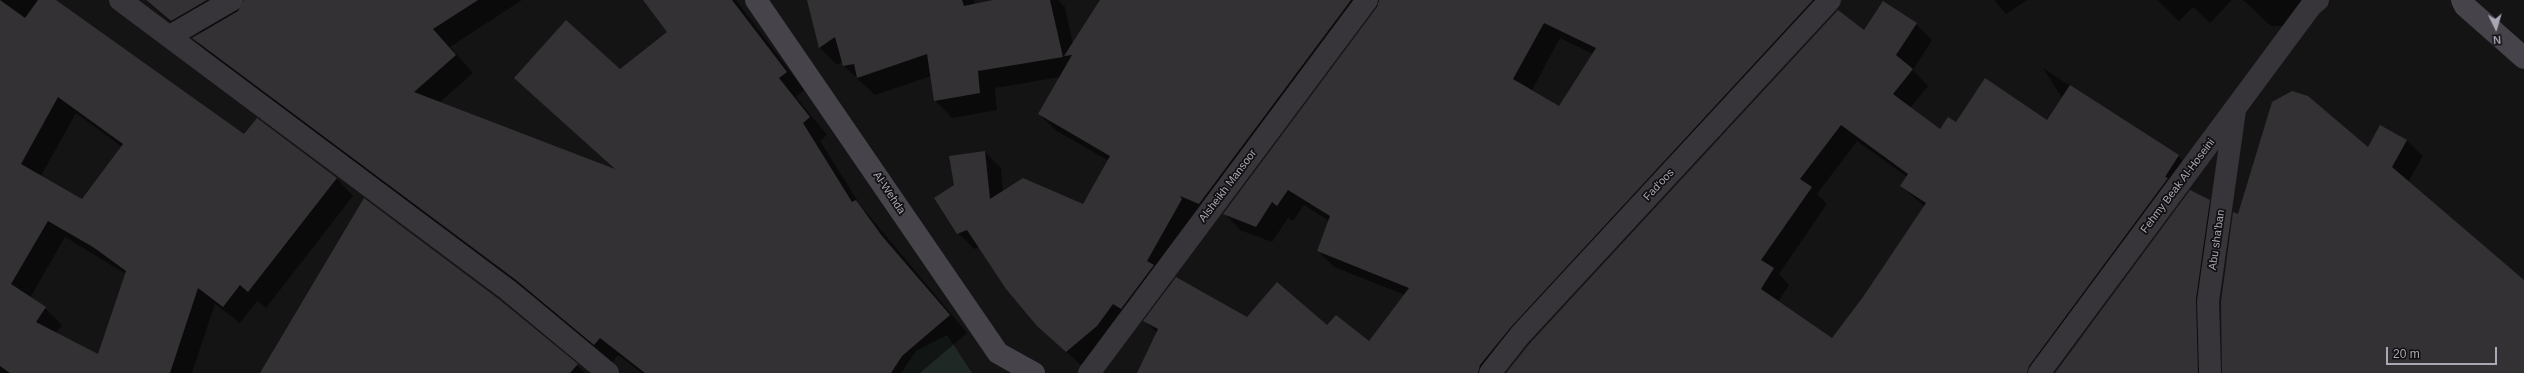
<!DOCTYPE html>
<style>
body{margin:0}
#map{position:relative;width:2524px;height:373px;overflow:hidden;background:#151415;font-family:Arial,sans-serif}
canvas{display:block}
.north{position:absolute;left:2476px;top:8px;width:40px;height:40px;-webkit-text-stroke:3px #100f10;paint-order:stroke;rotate:175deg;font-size:11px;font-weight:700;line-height:16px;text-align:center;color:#aca7b4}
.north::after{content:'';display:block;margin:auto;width:14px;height:18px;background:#aca7b4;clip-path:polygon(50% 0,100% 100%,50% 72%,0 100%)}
.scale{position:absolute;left:2386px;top:347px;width:111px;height:18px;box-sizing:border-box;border:2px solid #aca7b4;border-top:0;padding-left:5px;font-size:12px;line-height:14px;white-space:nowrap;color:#aca7b4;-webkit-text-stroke:3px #100f10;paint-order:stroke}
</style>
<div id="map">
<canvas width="2524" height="373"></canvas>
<div class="north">N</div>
<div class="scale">20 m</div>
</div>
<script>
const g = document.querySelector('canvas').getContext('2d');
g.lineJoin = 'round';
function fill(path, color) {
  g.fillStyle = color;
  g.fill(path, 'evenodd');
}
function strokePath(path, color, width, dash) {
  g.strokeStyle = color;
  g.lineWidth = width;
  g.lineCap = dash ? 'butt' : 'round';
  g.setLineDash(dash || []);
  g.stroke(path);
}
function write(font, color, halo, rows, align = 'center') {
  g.font = font + ' Arial,sans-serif';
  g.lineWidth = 3.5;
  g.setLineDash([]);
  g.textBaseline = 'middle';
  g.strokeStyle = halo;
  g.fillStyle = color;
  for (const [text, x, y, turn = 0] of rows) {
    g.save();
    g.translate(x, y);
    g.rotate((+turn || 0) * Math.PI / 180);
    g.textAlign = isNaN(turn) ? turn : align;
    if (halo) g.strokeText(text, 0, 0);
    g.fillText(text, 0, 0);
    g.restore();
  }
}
fill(new Path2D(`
 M 947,335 L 972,373 L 901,373 L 916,351 Z`), '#202826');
fill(new Path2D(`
 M 0,0 L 54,0 L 244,135 L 257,119 L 337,179 L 353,196 L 266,308 L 257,301 L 240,323 L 215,304 L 192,373 L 0,373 ZM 76,113 L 122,147 L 82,200 L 41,176 ZM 65,237 L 126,274 L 99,355 L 56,333 L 62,325 L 45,308 L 30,298 Z
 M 145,0 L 522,0 L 450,47 L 473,73 L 439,103 L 616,170 L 515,78 L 620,70 L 669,33 L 644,0 L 736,0 L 804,90 L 796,97 L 827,135 L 820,141 L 861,206 L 967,333 L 920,373 L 642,373 L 618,355 L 612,362 L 534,297 L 210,55 L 193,38 L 201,33 L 200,32 L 189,38 Z
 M 808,0 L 974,0 L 975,5 L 998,0 L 1058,0 L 1065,7 L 1073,45 L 1101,0 L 1822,0 L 1526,343 L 1504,373 L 1138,373 L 1157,333 L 1145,321 L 1247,318 L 1327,327 L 1369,342 L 1405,295 L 1334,267 L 1318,251 L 1329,221 L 1304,205 L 1293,221 L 1288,218 L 1272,242 L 1240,230 L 1225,214 L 1380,5 L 1373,8 L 1216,220 L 1193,211 L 1198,216 L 1083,367 L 1037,325 L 979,247 L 974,249 L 958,233 L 955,186 L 950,156 L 985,152 L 1001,168 L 1003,191 L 1084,206 L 1109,161 L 1055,130 L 1039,114 L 1060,77 L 995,88 L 997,110 L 952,118 L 935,100 L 931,76 L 875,95 L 844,66 L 843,61 L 837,65 L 820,48 ZM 1560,38 L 1593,54 L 1560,107 L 1532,90 Z
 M 1994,0 L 2027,0 L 2006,14 Z
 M 2157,0 L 2232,0 L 2210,23 L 2193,7 L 2179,21 Z
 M 2243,0 L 2310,0 L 2289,26 L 2271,26 Z
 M 1916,24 L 1932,40 L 1913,70 L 1928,86 L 1910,108 L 1941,130 L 1956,123 L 2047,121 L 2062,98 L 2043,68 L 2178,156 L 2194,172 L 2051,373 L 1507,373 L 1865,31 ZM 1857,141 L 1907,177 L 1901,186 L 1925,207 L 1864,297 L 1832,340 L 1778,302 L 1789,285 L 1779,274 L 1827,204 L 1817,194 Z
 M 2406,140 L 2423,156 L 2408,182 L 2524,281 L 2524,373 L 2222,373 L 2222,302 L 2238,215 L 2368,148 Z
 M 2209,201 L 2225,217 L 2213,373 L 2056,373 Z
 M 577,365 L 585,373 L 261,373 Z`), '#0007');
fill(new Path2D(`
 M 0,0 L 25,18 L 38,0 L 56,0 L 244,134 L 257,118 L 337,178 L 248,292 L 240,285 L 223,307 L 198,288 L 170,373 L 10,373 L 0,366 ZM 58,97 L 123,144 L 82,199 L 21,164 ZM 48,221 L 93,247 L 126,271 L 98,354 L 36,322 L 46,307 L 11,284 Z
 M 146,0 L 207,0 L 171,21 Z
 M 244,0 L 478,0 L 433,29 L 456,55 L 414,92 L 615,169 L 514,78 L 566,20 L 620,69 L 667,32 L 643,0 L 732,0 L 787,72 L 779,78 L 810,117 L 803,123 L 852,202 L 856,200 L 882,236 L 950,315 L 902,356 L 891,373 L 645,373 L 600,338 L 594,345 L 516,280 L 192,38 L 238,11 Z
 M 807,0 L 962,0 L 964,6 L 993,0 L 1050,0 L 1063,57 L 978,71 L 980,93 L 934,101 L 927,54 L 857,78 L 854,64 L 843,66 L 835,37 L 819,48 Z
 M 1100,0 L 1351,0 L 1199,204 L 1180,196 L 1182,199 L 1147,261 L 1154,265 L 1121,309 L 1113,304 L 1097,326 L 1066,352 L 1037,326 L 1006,289 L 967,230 L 957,234 L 934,198 L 954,185 L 949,156 L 985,151 L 990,199 L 1023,178 L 1083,204 L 1110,156 L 1038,114 L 1072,55 L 1064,56 Z
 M 1379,0 L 1813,0 L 1511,327 L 1480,365 L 1478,373 L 1137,373 L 1158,329 L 1143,321 L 1176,277 L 1247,317 L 1277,282 L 1327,325 L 1336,315 L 1369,341 L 1409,288 L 1317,251 L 1330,216 L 1288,190 L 1277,206 L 1272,202 L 1256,227 L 1223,214 L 1377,7 ZM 1544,23 L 1596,48 L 1559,106 L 1513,79 Z
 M 1883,1 L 1917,23 L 1896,55 L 1913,69 L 1893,94 L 1940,129 L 1948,117 L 1956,122 L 1985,78 L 2047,120 L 2070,85 L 2179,155 L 2165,177 L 2168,178 L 2029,366 L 2027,373 L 1506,373 L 1530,343 L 1838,10 L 1864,30 ZM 1841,125 L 1908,174 L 1900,186 L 1926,203 L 1863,297 L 1832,338 L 1761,289 L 1774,268 L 1761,260 L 1812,187 L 1800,179 Z
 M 2292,91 L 2308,96 L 2368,147 L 2380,125 L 2407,140 L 2392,167 L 2524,280 L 2524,373 L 2222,373 L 2221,302 L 2233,212 L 2238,214 L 2272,102 Z
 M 2190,190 L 2210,200 L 2196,299 L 2198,373 L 2055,373 Z
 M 364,198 L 500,300 L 578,364 L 570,373 L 260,373 Z`), '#333134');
strokePath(new Path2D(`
 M 120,0 L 508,290 L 608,373
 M 170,36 L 232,0
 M 1089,373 L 1367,0
 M 1490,373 L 1520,335 L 1830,0
 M 2039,373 L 2311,6 L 2318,0
 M 2210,373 L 2208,301 L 2235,110`), '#38353a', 22);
strokePath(new Path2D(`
 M 756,0 L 998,353 L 1034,373
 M 2462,0 L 2465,6 L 2524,58`), '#46434a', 22);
write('11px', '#aca7b4', '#100f10', [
 ["Fad'oos",1659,185,-47],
 ["Alsheikh Mansoor",1228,186,-53],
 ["Fehmy Beak Al-Hoseini",2178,186,-53],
 ["Al-Wehda",889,193,56],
 ["Abu sha'ban",2217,240,-82]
]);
</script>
